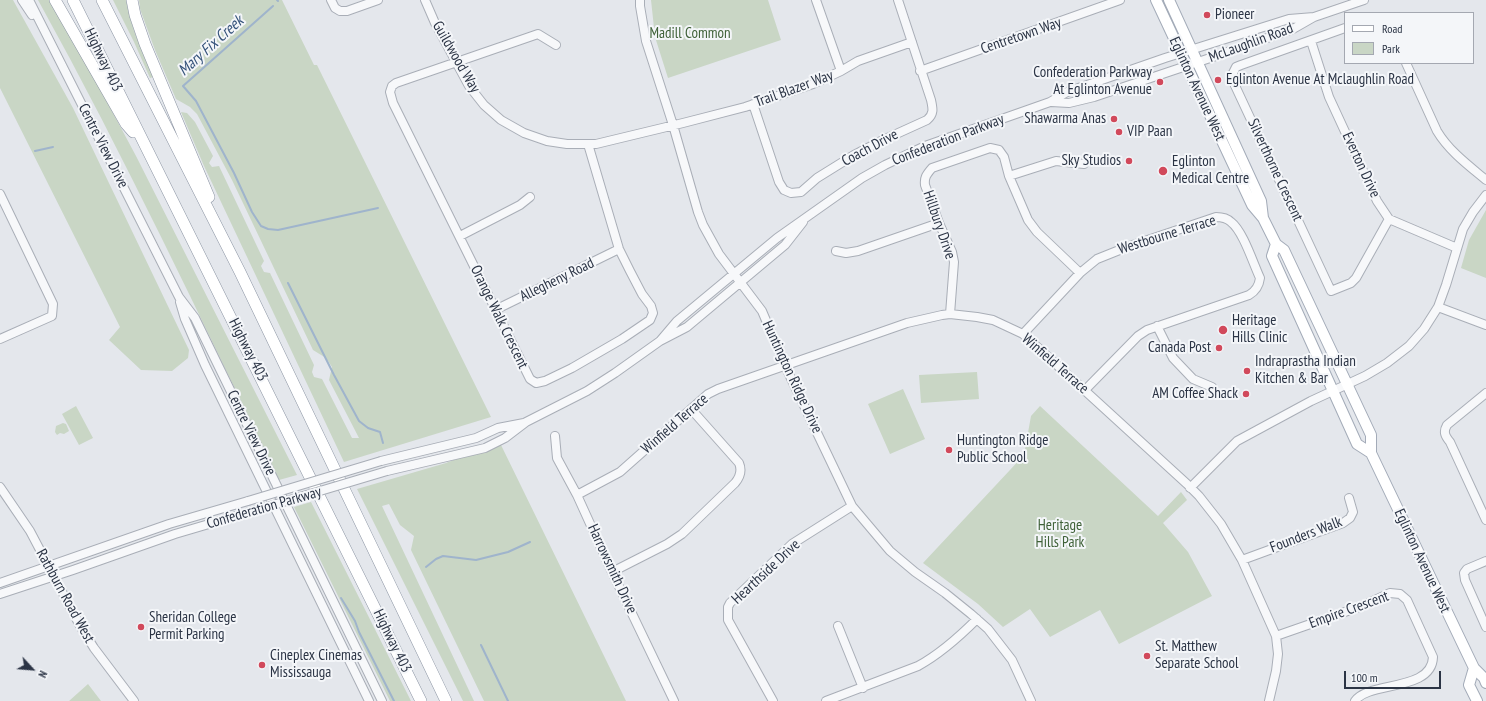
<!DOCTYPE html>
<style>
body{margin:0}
#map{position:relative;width:1486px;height:701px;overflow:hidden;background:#e4e7ec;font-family:"PT Sans Narrow",sans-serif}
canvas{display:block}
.legend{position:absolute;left:1344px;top:12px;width:130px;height:52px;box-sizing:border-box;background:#f4f6f9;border:1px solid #a4a8b1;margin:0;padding:5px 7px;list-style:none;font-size:12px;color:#2b3445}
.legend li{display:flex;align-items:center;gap:8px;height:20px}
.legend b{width:20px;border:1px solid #a4a8b1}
.north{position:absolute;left:12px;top:649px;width:40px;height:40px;-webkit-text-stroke:3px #f4f6f9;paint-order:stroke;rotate:116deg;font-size:11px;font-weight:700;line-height:16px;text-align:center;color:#2b3445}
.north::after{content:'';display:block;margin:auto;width:14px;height:18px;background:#2b3445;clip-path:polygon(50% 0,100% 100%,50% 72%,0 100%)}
.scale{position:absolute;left:1344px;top:671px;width:97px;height:18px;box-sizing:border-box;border:2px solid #2b3445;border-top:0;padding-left:5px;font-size:12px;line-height:14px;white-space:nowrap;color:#2b3445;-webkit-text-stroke:3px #f4f6f9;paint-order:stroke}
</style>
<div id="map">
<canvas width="1486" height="701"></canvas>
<ul class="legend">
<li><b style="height:5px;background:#fff"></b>Road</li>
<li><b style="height:11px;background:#c9d6c5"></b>Park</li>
</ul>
<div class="north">N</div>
<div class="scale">100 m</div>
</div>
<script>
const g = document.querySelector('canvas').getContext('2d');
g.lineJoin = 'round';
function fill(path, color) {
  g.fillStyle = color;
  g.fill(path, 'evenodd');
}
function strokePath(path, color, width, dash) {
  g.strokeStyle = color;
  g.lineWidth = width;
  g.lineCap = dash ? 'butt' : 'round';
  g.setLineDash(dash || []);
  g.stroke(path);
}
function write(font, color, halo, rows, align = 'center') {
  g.font = font + ' "PT Sans Narrow",sans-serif';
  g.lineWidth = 4;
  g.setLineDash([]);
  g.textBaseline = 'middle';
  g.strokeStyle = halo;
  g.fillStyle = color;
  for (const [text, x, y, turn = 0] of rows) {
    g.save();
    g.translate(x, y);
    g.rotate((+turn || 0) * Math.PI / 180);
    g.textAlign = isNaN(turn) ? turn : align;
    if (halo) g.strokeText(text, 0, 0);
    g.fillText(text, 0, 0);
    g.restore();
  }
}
fill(new Path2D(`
 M 0,0 L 13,0 L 73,108 L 189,350 L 188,358 L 172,371 L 141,370 L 109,340 L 120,327 L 0,88 Z
 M 38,0 L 49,0 L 83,57 L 136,156 L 297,475 L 279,480 C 201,319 125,157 38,0 Z
 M 113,0 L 126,0 C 131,27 142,52 153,77 L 150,78 L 134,42 Z
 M 139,0 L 282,0 L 314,65 L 317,65 L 491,417 L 344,462 L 204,166 L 181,112 L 187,113 L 195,122 L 213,156 L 209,163 L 212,167 L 219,166 L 264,261 L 261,266 L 264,272 L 270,273 L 314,365 L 312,372 L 314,377 L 322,379 L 352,438 L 359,438 L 329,380 L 332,367 L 326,358 L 313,350 L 232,180 L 197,114 L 190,107 L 176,99 L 155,50 L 140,9 Z
 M 651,0 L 768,0 L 781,40 L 668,78 L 655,37 Z
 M 1486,210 L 1486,278 L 1461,268 L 1469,240 Z
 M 977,372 L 979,399 L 921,403 L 919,375 Z
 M 903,389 L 925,439 L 890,454 L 868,404 Z
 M 76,406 L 93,438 L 79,445 L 62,414 Z
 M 1040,406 L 1158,516 L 1181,492 L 1187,500 L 1163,523 L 1188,552 L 1212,596 L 1119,644 L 1100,610 L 1050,637 L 1030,609 L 1003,627 L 978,604 L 923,563 L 1024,455 L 1031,416 Z
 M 63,423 L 66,424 L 69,431 L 64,434 L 60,433 L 57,435 L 55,432 L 56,426 Z
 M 496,443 L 501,445 L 626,701 L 484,701 L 411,550 L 414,536 L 400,525 L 389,504 L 382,506 L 474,701 L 463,701 L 357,489 L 446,463 Z
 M 311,502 L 411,701 L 390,701 L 294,507 Z
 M 88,684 L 101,701 L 69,701 Z`), '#c9d6c5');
strokePath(new Path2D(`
 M 277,0 L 278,1
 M 183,86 L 196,101 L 234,173 L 252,212 L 261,226 L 268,229 L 278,230 L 378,208
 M 183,86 L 273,6
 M 35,151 L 53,147
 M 288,283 L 334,375 L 359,421 L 368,428 L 380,432 L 383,443
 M 426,567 L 436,559 L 443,556 L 476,560 L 508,552 L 530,542
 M 341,598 L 355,621 L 359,632 L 394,701
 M 481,645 L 508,701`), '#9fb4cc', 2);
const minor = new Path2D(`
 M 22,0 L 32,15
 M 29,0 L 179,297 L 195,318 L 382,701
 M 331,0 L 335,8 L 340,11 L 347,11 L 378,0
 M 425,0 L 435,23 L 469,86 L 484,105 L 501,120 L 524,133 L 547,141 L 567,144 L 596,144 L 683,123 L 745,107 L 813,84 L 841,71 L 858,61 L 912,42
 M 640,0 L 640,6 L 646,41 L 673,125 L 698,212 L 703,225 L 719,254 L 762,311 L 788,372 L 852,506 L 890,551 L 915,572 L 945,593 L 971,614 L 988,629 L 1012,660 L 1031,701
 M 816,0 L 841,71
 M 1345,28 L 1241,65 L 1236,67 L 1231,77 L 1331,291 L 1351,283 L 1356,278 L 1389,219
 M 1311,41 L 1329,97 L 1377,201 L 1389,219 L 1457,248
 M 556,45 L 538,34 L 396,83 L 392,86 L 390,92 L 393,103 L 530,379 L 536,383 L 545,381 L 572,368 L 622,339 L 650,320 L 653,313 L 651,306 L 642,294 L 630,271 L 619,249 L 588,144
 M 1406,63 L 1437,131 C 1449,151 1468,165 1486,180
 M 920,71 L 1120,0
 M 1051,102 L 1069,103 L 1094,97 L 1213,57 L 1293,29 L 1314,17 L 1364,0
 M 753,104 L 779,182 L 784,190 L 791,193 L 801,192 L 817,178 L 854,155 L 883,140 L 927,120 C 934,114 933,109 931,100 L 898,0
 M 1009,176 L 1056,161 L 1084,164
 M 0,194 L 53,304 L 52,316 L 0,339
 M 460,236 L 520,205 L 530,197
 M 836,251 L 846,253 L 858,251 L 939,223
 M 180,302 L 185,319 L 205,365 L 369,701
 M 1438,307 L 1486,325
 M 495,310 L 619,249
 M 950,314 L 954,262 L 952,252 L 939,223 L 925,185 C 924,177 927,174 932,168 L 990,148 L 999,150 L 1004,157 L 1009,176 L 1028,220 L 1037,232 L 1080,273
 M 1157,326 L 1173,358 L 1193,379 L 1212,387
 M 1023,334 L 1080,273 L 1097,259 L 1127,247 L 1216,217 C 1222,217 1227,218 1231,222 C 1243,231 1253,263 1260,278 C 1259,286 1256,291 1249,295 L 1147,330 L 1138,336 L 1085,390
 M 660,341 L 677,321 L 777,238 L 862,178 L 885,165 L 925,146 L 1050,102 L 1067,92 L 1165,58 L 1289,19 L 1314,17
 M 1486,393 L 1447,425 C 1443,432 1445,436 1450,442 L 1486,520
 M 555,436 L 557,458 L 577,495 L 612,572 L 674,701
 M 381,461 L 476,438 L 498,428 L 524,423
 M 387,471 L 485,448 L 505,438 L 526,422 L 587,391 L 615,373 L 660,341 L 687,327 L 785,245 L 803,222
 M 0,487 L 30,531 L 79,624 L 94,648 L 134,701
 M 1190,488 L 1237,441 L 1311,401 L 1365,376 L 1387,363 L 1409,346 L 1424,329 L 1438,307 L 1446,285 L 1463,229 L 1473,212 L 1486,195
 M 577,495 L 620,472 L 708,394 L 718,389 L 907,323 L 942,315 L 950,314 L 977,317 L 993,320 L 1023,334 L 1187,484 L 1199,496 L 1221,524 L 1242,560 L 1276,636 L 1278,654 L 1276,671 L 1269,701
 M 1242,560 L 1343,523 L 1350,518 L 1353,512 L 1349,498
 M 1486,561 L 1467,569 L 1464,573 L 1465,580 L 1486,627
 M 612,572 L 667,544 L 682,534 L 735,483 C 740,477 742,470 739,463 L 691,409
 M 0,583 L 169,524 L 248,501
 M 0,594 L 73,570 L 175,534 L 253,511
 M 838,626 L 863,688
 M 1276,636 L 1362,606 L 1390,593 L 1400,594 L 1407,600 L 1433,657 C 1432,692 1368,681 1355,701
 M 773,701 L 728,620 L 728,607 L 730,603 L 792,544 L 852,506
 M 826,701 L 918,666 C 940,654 959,637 977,619`);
const major = new Path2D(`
 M 1156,0 L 1252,205 L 1263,218 L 1276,244 L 1284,250 L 1371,435 L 1371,453 L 1474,668 L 1484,678 L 1486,683
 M 1169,0 L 1261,201 L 1263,218
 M 1276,244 L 1272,256 L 1357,444 L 1371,453
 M 1474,668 L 1469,685 L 1477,701`);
const highway = new Path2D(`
 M 55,0 L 126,124 L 133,132
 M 73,0 L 421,701
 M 102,0 L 240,272 L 446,701
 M 132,0 L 135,15 L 145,44 L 209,197`);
strokePath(minor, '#a9aeb7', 10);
strokePath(major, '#a3abb8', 12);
strokePath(highway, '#8b94a3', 12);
strokePath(minor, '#f7f8fa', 8);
strokePath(major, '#fff', 10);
strokePath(highway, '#fff', 11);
const minorBridge = new Path2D(`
 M 248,501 L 381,461
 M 253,511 L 387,471`);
strokePath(minorBridge, '#a9aeb7', 10, []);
strokePath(minorBridge, '#f7f8fa', 8);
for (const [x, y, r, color] of [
 [1207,15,4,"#d1495b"],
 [1218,80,4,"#d1495b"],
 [1160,82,4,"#d1495b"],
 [1114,119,4,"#d1495b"],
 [1119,132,4,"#d1495b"],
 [1129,161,4,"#d1495b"],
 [1163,171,5,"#d1495b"],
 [1223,330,5,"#d1495b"],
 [1219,348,4,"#d1495b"],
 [1247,371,4,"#d1495b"],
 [1246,394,4,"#d1495b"],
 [949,450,4,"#d1495b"],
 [141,627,4,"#d1495b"],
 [1147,656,4,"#d1495b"],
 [262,665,4,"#d1495b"]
]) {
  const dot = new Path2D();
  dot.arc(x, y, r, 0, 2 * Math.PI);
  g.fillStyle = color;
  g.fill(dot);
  strokePath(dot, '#f4f6f9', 1.5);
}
write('15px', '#2b3445', '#f4f6f9', [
 ["Pioneer",1215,15],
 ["Confederation Parkway",1152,73,"right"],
 ["At Eglinton Avenue",1152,90,"right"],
 ["Eglinton Avenue At Mclaughlin Road",1226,80],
 ["Shawarma Anas",1106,119,"right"],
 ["VIP Paan",1127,132],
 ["Sky Studios",1121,161,"right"],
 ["Eglinton",1172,162],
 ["Medical Centre",1172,179],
 ["Heritage",1232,321],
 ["Hills Clinic",1232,338],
 ["Canada Post",1211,348,"right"],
 ["Indraprastha Indian",1255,362],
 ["Kitchen & Bar",1255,379],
 ["AM Coffee Shack",1238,394,"right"],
 ["Huntington Ridge",957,441],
 ["Public School",957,458],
 ["Sheridan College",149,618],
 ["Permit Parking",149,635],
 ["St. Matthew",1155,647],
 ["Separate School",1155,664],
 ["Cineplex Cinemas",270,656],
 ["Mississauga",270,673]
], 'left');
write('15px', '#3f6138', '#f4f6f9', [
 ["Madill Common",690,34],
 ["Heritage",1060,526],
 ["Hills Park",1060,543]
]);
write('15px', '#2b3445', '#f4f6f9', [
 ["Centretown Way",1021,36,-19],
 ["McLaughlin Road",1251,43,-20],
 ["Guildwood Way",456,57,60],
 ["Highway 403",103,60,64],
 ["Trail Blazer Way",794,89,-20],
 ["Eglinton Avenue West",1197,89,65],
 ["Confederation Parkway",948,140,-21],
 ["Centre View Drive",103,146,63],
 ["Coach Drive",870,148,-28],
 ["Everton Drive",1361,165,65],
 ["Silverthorne Crescent",1275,170,65],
 ["Hillbury Drive",939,225,71],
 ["Westbourne Terrace",1167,235,-17],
 ["Allegheny Road",557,280,-26],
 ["Orange Walk Crescent",499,317,64],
 ["Highway 403",248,350,63],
 ["Winfield Terrace",1055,364,41],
 ["Huntington Ridge Drive",792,377,65],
 ["Winfield Terrace",675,424,-41],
 ["Centre View Drive",251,433,64],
 ["Confederation Parkway",264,508,-16],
 ["Founders Walk",1306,535,-21],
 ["Eglinton Avenue West",1422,561,65],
 ["Harrowsmith Drive",612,569,65],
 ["Hearthside Drive",766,572,-43],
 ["Rathburn Road West",65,596,61],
 ["Empire Crescent",1349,610,-20],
 ["Highway 403",392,641,64]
]);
write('italic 16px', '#34527a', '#f4f6f9', [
 ["Mary Fix Creek",211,46,-42]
]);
</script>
